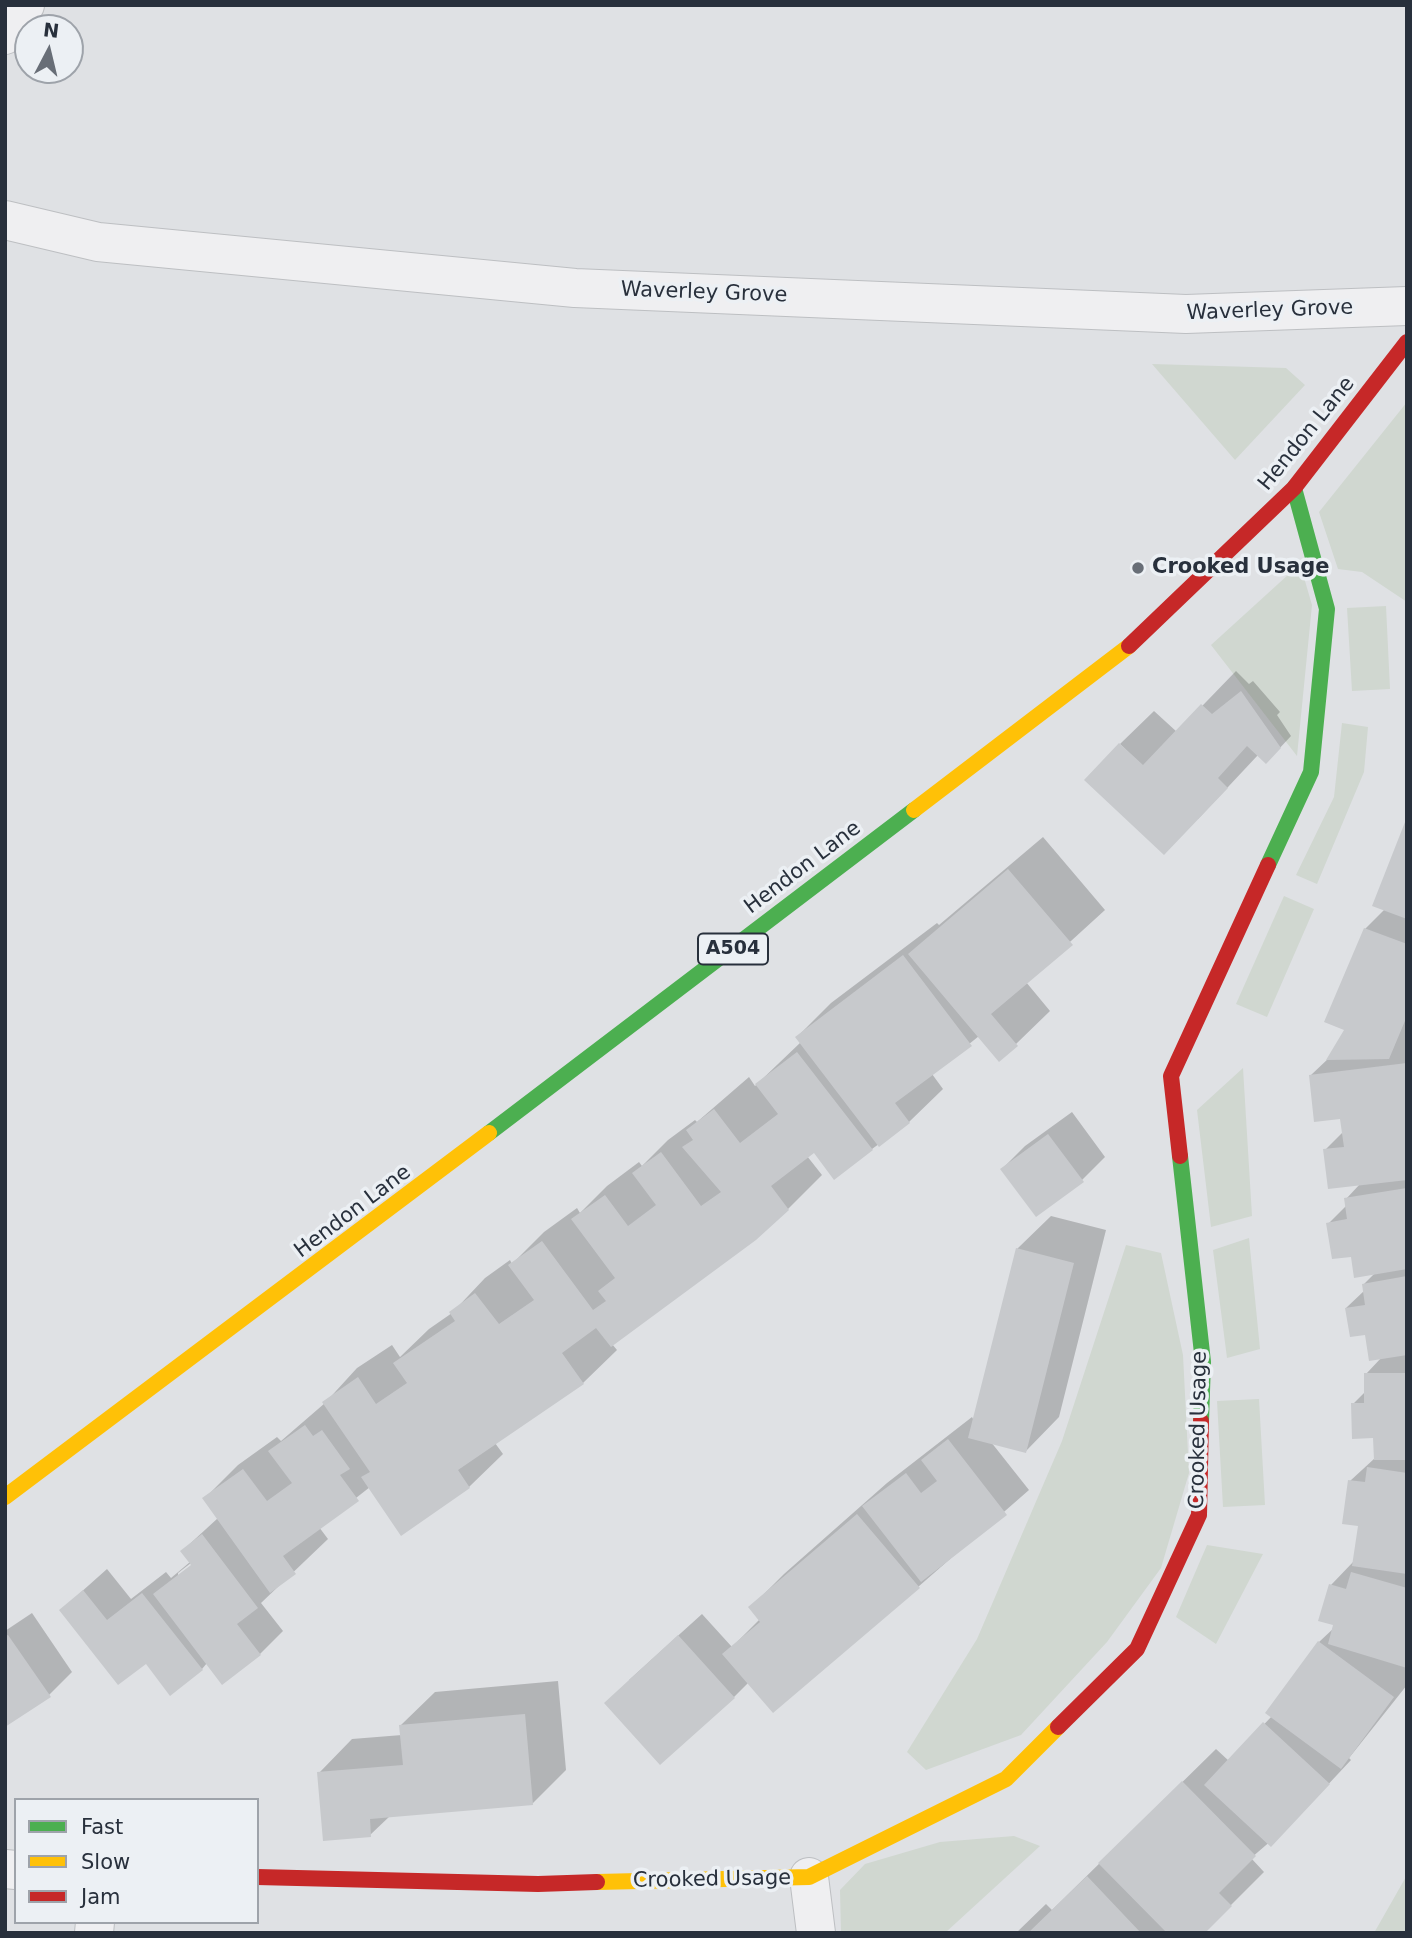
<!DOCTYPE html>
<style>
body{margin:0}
#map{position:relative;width:1412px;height:1938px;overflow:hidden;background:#dfe1e4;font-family:"DejaVu Sans",sans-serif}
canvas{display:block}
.frame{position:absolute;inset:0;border:7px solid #28303c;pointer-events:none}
.legend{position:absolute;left:14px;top:1798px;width:245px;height:126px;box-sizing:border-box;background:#ecf0f4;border:2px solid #9ea3aa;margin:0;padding:9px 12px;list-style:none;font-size:21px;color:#28303c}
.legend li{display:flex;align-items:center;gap:14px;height:35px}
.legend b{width:35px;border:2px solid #9ea3aa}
.north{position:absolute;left:14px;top:14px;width:70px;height:70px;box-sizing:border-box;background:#ecf0f4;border:2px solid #9ea3aa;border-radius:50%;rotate:7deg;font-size:19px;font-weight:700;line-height:28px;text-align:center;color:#28303c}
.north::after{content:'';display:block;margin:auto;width:24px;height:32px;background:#686e77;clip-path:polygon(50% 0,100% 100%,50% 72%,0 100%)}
</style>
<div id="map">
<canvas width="1412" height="1938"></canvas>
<div class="frame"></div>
<ul class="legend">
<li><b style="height:9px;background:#4caf50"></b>Fast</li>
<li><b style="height:9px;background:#ffc107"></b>Slow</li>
<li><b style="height:9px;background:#c62828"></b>Jam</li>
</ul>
<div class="north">N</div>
</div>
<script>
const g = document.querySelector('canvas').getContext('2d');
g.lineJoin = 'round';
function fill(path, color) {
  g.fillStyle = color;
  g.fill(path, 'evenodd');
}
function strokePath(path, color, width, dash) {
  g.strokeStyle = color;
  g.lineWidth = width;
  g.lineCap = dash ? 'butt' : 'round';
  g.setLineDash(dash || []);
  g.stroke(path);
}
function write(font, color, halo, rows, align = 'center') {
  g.font = font + ' "DejaVu Sans",sans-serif';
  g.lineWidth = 7;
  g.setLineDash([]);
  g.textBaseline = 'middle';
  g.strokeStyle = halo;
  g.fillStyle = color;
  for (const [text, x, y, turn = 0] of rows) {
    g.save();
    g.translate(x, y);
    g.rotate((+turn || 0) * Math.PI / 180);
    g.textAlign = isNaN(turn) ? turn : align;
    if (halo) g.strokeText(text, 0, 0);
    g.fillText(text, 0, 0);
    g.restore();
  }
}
fill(new Path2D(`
 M 1152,364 L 1286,368 L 1305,385 L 1235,460 Z
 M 1407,402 L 1407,602 L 1362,572 L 1338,569 L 1319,512 Z
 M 1300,564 L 1312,605 L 1297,756 L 1211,645 Z
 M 1386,606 L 1390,689 L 1352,691 L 1347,608 Z
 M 1342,723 L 1368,727 L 1364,772 L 1317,884 L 1296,875 L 1334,797 Z
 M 1284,896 L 1314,909 L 1267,1017 L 1236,1004 Z
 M 1243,1068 L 1252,1216 L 1211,1227 L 1197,1110 Z
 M 1249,1238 L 1260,1349 L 1227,1358 L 1213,1250 Z
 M 1126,1245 L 1161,1253 L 1183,1355 L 1189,1473 L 1161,1568 L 1107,1642 L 1021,1735 L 926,1770 L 907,1752 L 977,1639 L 1062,1441 Z
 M 1259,1399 L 1265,1505 L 1223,1507 L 1217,1401 Z
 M 1207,1545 L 1263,1554 L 1216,1644 L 1176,1617 Z
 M 1014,1836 L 1040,1846 L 945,1933 L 841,1933 L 840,1890 L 865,1864 L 940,1842 Z
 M 1407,1875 L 1407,1933 L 1374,1933 Z`), '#d0d7d0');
fill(new Path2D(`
 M 1236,671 L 1249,684 L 1253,681 L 1280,712 L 1277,715 L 1291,736 L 1277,751 L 1258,755 L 1198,819 L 1120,744 L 1154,711 L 1177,732 Z
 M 1407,821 L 1407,1685 L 1349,1758 L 1351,1760 L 1294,1821 L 1251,1858 L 1264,1872 L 1203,1933 L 1016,1933 L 1046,1904 L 1052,1910 L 1216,1749 L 1229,1761 L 1272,1716 L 1319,1642 L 1335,1627 L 1331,1585 L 1354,1561 L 1360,1525 L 1350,1481 L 1375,1458 L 1375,1437 L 1353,1404 L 1366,1391 L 1366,1374 L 1382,1357 L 1346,1308 L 1365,1290 L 1364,1284 L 1376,1272 L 1352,1255 L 1328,1224 L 1347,1205 L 1346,1199 L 1360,1184 L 1325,1150 L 1344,1131 L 1342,1117 L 1311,1075 L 1330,1057 L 1347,1029 L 1365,929 L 1385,909 Z
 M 1043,837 L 1105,910 L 1026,982 L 1050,1011 L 1016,1044 L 979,1036 L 932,1074 L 943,1089 L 909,1122 L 872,1149 L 814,1151 L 807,1156 L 822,1175 L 788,1209 L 755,1238 L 612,1344 L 617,1350 L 583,1383 L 495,1443 L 503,1454 L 469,1487 L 370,1487 L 319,1527 L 328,1539 L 261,1603 L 283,1631 L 260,1654 L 222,1682 L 207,1663 L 202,1669 L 146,1661 L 61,1610 L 107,1569 L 131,1599 L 166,1572 L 171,1578 L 190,1562 L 182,1551 L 218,1518 L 204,1499 L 238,1465 L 277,1437 L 281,1441 L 325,1403 L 357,1368 L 392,1345 L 400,1357 L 429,1329 L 452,1313 L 485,1278 L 510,1260 L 512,1264 L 544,1232 L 577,1208 L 580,1213 L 607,1186 L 639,1162 L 642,1166 L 668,1140 L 695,1120 L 697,1122 L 749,1077 L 755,1086 L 801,1042 L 797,1037 L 831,1003 L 937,923 L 939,925 ZM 196,1559 L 199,1562 L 178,1577 L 178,1573 Z
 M 1072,1112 L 1105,1157 L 1082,1180 L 1002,1169 L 1025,1146 Z
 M 1051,1216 L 1106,1230 L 1059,1417 L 1026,1451 L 991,1442 L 1029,1490 L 918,1587 L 749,1682 L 734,1697 L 629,1680 L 702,1614 L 732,1647 L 760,1619 L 750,1608 L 784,1574 L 887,1483 L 972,1417 L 974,1421 L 1017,1249 Z
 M 32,1613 L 72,1672 L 49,1695 L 5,1725 L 5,1631 Z
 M 558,1681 L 566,1770 L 532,1804 L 390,1816 L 370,1835 L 319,1773 L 352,1739 L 402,1735 L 401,1725 L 435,1692 Z`), '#0003');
fill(new Path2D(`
 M 1241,691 L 1281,748 L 1266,764 L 1247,746 L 1218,778 L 1228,788 L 1164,855 L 1084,780 L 1119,743 L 1143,765 L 1201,704 L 1212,714 Z
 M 1407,817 L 1407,919 L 1372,906 Z
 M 1008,869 L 1073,945 L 991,1014 L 1018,1046 L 999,1062 L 908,954 Z
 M 1364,928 L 1407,944 L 1407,1016 L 1389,1059 L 1326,1060 L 1344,1030 L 1324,1022 Z
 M 903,955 L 972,1046 L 895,1103 L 910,1123 L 879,1147 L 795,1037 Z
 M 797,1052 L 873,1150 L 834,1180 L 814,1153 L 771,1186 L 789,1210 L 756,1240 L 611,1347 L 596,1328 L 562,1353 L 584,1384 L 458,1470 L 470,1488 L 401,1536 L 361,1477 L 370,1472 L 322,1402 L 358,1377 L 376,1404 L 407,1383 L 393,1363 L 455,1321 L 449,1312 L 475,1293 L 499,1324 L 534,1300 L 508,1265 L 542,1241 L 593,1310 L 606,1301 L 598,1291 L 615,1278 L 571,1219 L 605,1195 L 628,1226 L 656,1205 L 632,1173 L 661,1152 L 701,1206 L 721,1192 L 682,1147 L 693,1140 L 686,1130 L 714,1109 L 740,1143 L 778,1114 L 755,1084 Z
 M 1407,1063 L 1407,1180 L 1328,1189 L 1323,1149 L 1344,1147 L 1340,1119 L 1314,1122 L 1309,1075 Z
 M 1048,1134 L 1084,1182 L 1036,1217 L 1000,1169 Z
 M 1407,1188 L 1407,1269 L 1354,1278 L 1351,1257 L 1332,1259 L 1326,1223 L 1347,1219 L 1344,1198 Z
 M 1016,1248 L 1074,1263 L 1026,1453 L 968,1438 Z
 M 1407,1276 L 1407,1355 L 1369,1361 L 1365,1335 L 1350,1337 L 1345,1308 L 1365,1305 L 1362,1284 Z
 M 1364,1373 L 1407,1373 L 1407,1460 L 1374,1460 L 1373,1438 L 1352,1439 L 1351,1403 L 1364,1403 Z
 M 305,1425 L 313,1436 L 322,1430 L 350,1469 L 340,1475 L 359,1501 L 283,1556 L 296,1574 L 270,1593 L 202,1498 L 243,1469 L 267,1501 L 292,1483 L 268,1451 Z
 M 948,1439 L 1007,1515 L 921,1582 L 862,1506 L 906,1473 L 921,1493 L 937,1481 L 921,1460 Z
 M 1367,1467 L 1407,1473 L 1407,1574 L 1352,1566 L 1358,1526 L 1342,1524 L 1348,1480 L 1365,1482 Z
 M 857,1514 L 920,1588 L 773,1713 L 722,1654 L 760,1622 L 748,1607 Z
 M 202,1534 L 258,1608 L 237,1624 L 261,1655 L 222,1685 L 153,1594 L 191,1565 L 180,1551 Z
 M 1351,1572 L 1407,1588 L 1407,1668 L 1328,1644 L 1333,1625 L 1318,1621 L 1329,1584 L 1346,1589 Z
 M 83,1590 L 107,1620 L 142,1593 L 203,1670 L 170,1696 L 146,1664 L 118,1685 L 59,1610 Z
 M 8,1635 L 51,1697 L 5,1727 L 5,1636 Z
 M 678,1635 L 735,1698 L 660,1765 L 604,1703 Z
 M 1318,1641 L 1394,1697 L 1341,1769 L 1265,1713 Z
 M 525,1714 L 533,1805 L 370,1819 L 371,1837 L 323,1841 L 317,1772 L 403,1765 L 399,1725 Z
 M 1263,1722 L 1330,1784 L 1271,1847 L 1204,1785 Z
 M 1182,1781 L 1256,1856 L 1219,1893 L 1232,1906 L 1205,1933 L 1167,1933 L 1098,1863 Z
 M 1087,1876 L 1141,1933 L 1028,1933 Z`), '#c7c9cc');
const street = new Path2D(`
 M 5,35 L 25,5
 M 5,220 L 98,242 L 575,288 L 1186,314 L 1407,306
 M 5,1869 L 16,1870
 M 809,1877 L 816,1933
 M 94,1933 L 95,1922`);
strokePath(street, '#bdbfc2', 40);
strokePath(street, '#efeff1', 38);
strokePath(new Path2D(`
 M 1268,865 L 1311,772 L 1327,609 L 1294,488
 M 489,1133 L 914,810
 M 1180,1156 L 1203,1362 L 1201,1421`), '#4caf50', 16);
strokePath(new Path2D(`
 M 914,810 L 1129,646
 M 5,1497 L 489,1133
 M 597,1882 L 809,1877 L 1006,1779 L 1058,1727`), '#ffc107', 16);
strokePath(new Path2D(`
 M 1129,646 L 1294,488 L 1407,342
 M 1180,1156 L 1171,1076 L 1268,865
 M 1058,1727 L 1137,1649 L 1199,1515 L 1201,1421
 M 257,1877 L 538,1884 L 597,1882`), '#c62828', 16);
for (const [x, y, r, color] of [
 [1138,568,7,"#686e77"]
]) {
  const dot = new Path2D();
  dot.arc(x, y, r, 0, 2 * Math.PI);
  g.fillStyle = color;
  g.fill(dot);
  strokePath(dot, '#ecf0f4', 2.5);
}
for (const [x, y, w] of [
 [733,949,70]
]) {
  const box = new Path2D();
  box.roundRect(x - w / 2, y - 15.5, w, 31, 5);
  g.fillStyle = '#ecf0f4';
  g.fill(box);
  strokePath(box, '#28303c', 2);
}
write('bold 19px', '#28303c', null, [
 ["A504",733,949]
]);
write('21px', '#28303c', '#ecf0f4', [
 ["Waverley Grove",704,293,2],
 ["Waverley Grove",1270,311,-2],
 ["Hendon Lane",1307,434,-51],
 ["Hendon Lane",803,868,-37],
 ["Hendon Lane",353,1212,-37],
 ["Crooked Usage",1199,1430,-89],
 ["Crooked Usage",712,1880,-1]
]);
write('bold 21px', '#28303c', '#ecf0f4', [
 ["Crooked Usage",1152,568]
], 'left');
</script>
